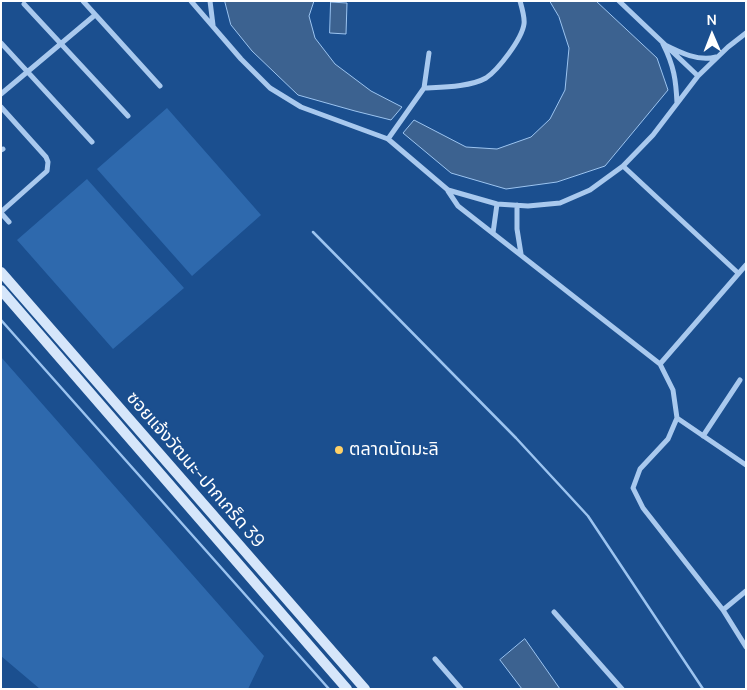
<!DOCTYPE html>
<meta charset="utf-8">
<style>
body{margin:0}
#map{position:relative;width:747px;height:690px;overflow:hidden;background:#1b4f8f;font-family:Manrope,sans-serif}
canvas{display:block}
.frame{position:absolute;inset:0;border:2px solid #fff;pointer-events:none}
.north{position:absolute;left:687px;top:10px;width:50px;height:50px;-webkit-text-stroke:4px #1b4f8f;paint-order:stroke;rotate:359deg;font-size:14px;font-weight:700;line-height:20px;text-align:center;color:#fff}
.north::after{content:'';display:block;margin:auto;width:18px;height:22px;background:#fff;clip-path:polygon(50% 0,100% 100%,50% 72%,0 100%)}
</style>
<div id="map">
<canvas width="747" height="690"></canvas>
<div class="frame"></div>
<div class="north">N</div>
</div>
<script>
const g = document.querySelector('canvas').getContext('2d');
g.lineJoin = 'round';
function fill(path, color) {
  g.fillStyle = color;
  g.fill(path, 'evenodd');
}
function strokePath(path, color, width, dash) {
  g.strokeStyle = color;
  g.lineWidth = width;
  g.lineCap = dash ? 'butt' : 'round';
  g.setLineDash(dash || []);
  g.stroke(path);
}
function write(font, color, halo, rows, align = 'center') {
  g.font = font + ' Manrope,"Noto Sans Thai",sans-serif';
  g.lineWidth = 4;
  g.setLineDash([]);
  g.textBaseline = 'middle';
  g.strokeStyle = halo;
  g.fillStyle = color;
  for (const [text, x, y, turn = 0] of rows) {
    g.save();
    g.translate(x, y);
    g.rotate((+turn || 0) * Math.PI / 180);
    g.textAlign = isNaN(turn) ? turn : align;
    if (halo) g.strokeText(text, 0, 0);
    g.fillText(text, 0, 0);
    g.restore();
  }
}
fill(new Path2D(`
 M 167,108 L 261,215 L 192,276 L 97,169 Z
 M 87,179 L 184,288 L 113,349 L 17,240 Z
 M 1,357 L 264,656 L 248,689 L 40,689 L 1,656 Z`), '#2e69ad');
const water = new Path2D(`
 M 225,1 L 314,1 L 309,16 L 315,38 L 335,64 L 371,91 L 402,107 L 391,120 L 355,111 L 298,95 L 252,51 L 231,25 Z
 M 550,1 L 596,1 L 657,58 L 668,90 L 605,166 L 557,182 L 506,189 L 451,173 L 403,133 L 414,120 L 466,147 L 497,149 L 531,137 L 550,119 L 565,90 L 569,48 L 559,17 Z
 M 331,2 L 347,3 L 346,34 L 330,33 Z
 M 525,639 L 560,689 L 522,689 L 500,660 Z`);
fill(water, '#3c6290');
strokePath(water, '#9cc4f0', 1);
strokePath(new Path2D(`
 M 313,232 L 516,438 L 588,516 L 703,689
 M 1,320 L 329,689`), '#9cc4f0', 2.5);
strokePath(new Path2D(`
 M 83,1 L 160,86
 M 191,1 L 241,59 L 270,88 L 301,107 L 388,139 L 448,190 L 497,204 L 528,206 L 560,203 L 590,190 L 623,166 L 653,135 L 698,76 L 728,47 L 746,33
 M 210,1 L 213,25
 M 619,1 L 698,76
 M 24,4 L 128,116
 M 1,43 L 92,142
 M 424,88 C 442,87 470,87 486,78 C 498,70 522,39 524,24 C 525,18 522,8 520,1
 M 1,94 L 95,15
 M 677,103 C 676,80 674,66 663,44 C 679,52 698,62 716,57
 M 1,107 L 46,157 L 48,162 L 47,171 L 1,212
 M 388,139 L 424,88 L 429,53
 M 1,150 L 3,149
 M 623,166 L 738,273
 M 448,191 L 458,206 L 660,364
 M 517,205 L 517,229 L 521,254
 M 1,213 L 9,222
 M 493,233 L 497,204
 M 746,265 L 660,364 L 673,390 L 677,418 L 668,439 L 640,469 L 633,488 L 643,508 L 723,610 L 746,647
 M 677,418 L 746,465
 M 703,436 L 740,380
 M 723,610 L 746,591
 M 554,612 L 622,689
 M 435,659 L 461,689`), '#a9c9ee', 5);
strokePath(new Path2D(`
 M 1,272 L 365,689
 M 1,290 L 347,689`), '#d6e6fa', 10);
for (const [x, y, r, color] of [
 [339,450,5,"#ffd166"]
]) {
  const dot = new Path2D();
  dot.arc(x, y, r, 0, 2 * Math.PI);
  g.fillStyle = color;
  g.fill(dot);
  strokePath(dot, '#1b4f8f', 2);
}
write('18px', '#fff', '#1b4f8f', [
 ["ตลาดนัดมะลิ",349,450]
], 'left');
write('18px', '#fff', '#1b4f8f', [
 ["ซอยแจ้งวัฒนะ-ปากเกร็ด 39",195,470,49]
]);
</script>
